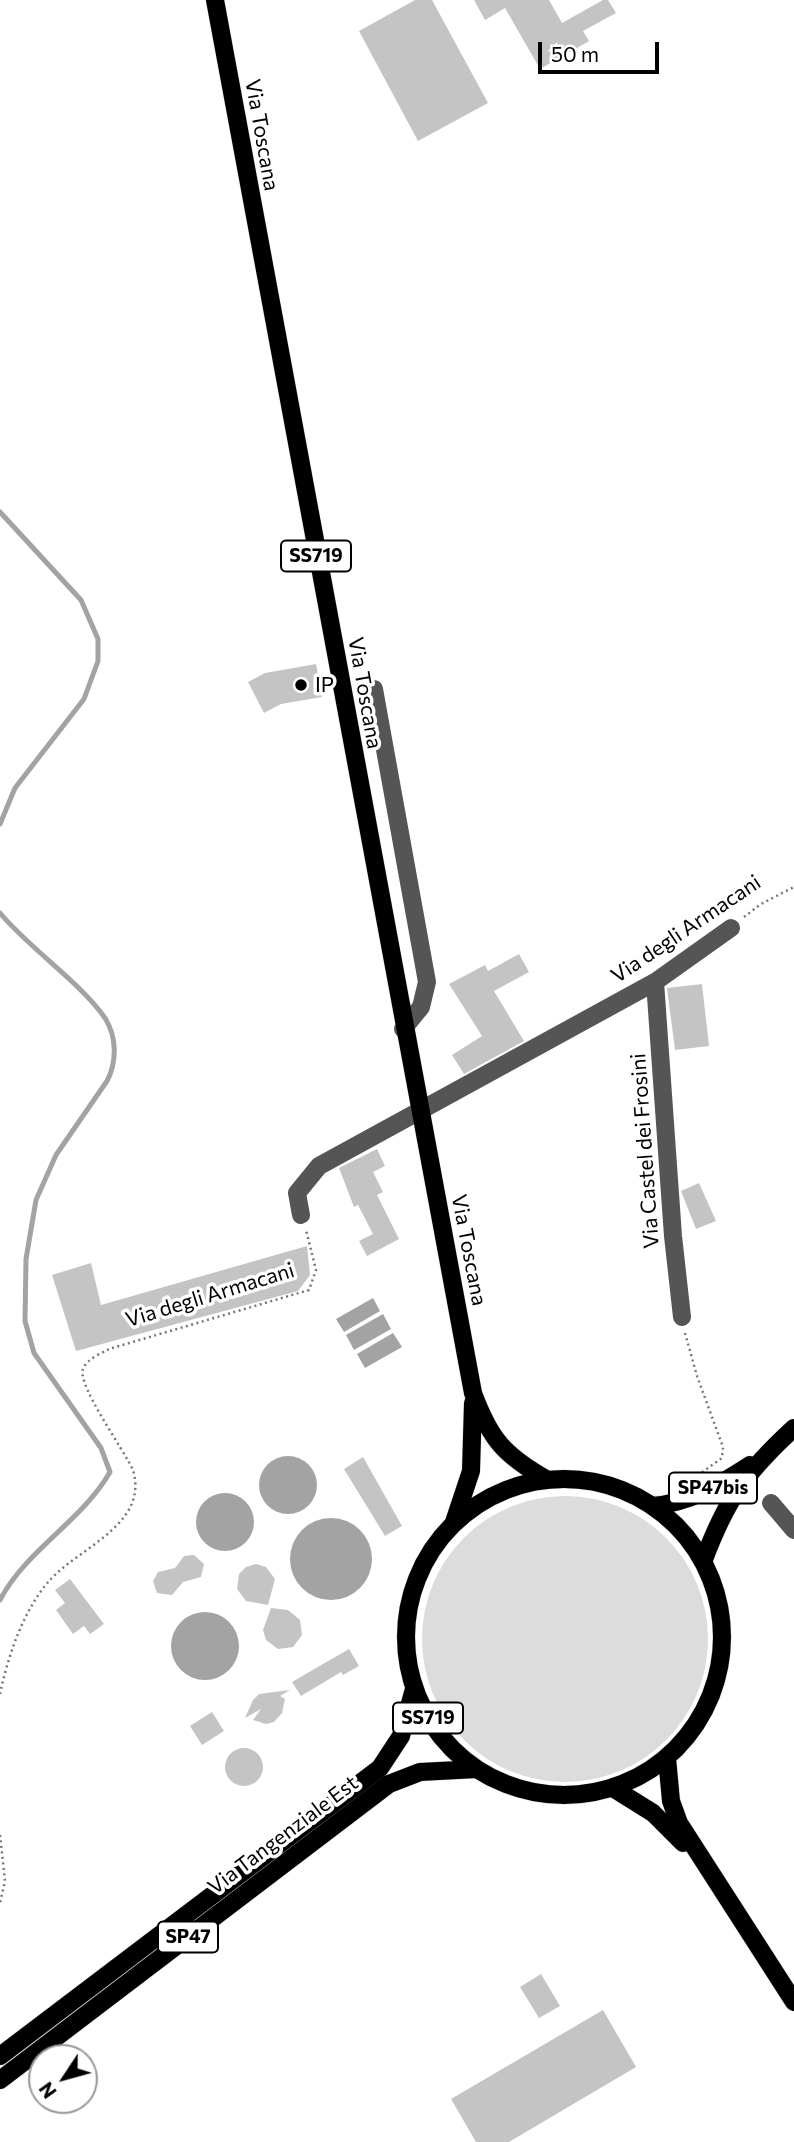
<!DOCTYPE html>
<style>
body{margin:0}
#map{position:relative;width:794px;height:2142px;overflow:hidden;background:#fff;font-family:Commissioner,sans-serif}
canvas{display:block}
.north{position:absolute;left:28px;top:2044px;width:70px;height:70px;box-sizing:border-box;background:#fff;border:2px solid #999;border-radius:50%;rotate:234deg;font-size:19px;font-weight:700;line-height:28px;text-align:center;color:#000}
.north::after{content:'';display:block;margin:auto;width:24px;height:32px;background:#000;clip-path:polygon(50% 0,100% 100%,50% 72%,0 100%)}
.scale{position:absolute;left:538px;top:42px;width:121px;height:32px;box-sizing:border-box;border:4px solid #000;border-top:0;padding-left:9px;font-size:21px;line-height:24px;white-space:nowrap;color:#000;-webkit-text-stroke:5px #fff;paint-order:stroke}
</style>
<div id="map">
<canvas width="794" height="2142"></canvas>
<div class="north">N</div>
<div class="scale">50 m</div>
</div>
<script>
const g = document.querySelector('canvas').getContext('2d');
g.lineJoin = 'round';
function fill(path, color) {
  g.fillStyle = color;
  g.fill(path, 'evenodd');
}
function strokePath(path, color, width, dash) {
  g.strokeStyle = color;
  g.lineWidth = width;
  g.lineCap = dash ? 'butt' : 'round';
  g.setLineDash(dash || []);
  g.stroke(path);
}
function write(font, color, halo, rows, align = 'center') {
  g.font = font + ' Commissioner,sans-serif';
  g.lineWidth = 7;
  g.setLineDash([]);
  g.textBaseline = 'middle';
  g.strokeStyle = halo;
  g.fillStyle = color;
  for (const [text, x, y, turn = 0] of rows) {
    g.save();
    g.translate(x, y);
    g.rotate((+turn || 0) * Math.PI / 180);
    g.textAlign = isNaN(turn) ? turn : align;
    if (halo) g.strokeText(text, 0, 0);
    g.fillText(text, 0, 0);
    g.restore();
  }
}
fill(new Path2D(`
 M422 1639a143 143 0 1 1 286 0a143 143 0 1 1-286 0Z`), '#dcdcdc');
fill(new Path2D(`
 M 373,1298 L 380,1311 L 344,1332 L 336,1319 Z
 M 383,1314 L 391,1329 L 354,1350 L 346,1335 Z
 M 393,1333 L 402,1347 L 365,1368 L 357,1354 Z
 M259 1485a29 29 0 1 1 58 0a29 29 0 1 1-58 0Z
 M196 1522a29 29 0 1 1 58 0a29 29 0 1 1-58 0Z
 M290 1559a41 41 0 1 1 82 0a41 41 0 1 1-82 0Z
 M171 1646a34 34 0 1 1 68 0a34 34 0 1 1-68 0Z`), '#a3a3a3');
strokePath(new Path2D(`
 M 0,512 L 81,600 L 98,639 L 98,661 L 84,699 L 15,788 L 0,824
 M 0,913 C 29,948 81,983 105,1018 C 117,1037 117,1062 107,1081 L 56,1155 L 36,1200 L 26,1259 L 25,1321 L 34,1353 L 101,1448 L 110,1472 C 82,1521 26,1550 0,1600`), '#a3a3a3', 5);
fill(new Path2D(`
 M 415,0 L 432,0 L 488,103 L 418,141 L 359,31 Z
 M 474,0 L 549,0 L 562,23 L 603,0 L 608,0 L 616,13 L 583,31 L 589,41 L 540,69 L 505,8 L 485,20 Z
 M 316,664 L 322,697 L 281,704 L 264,713 L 248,682 L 265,673 Z
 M 519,954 L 529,972 L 494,991 L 524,1041 L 464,1074 L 452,1055 L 482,1036 L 449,984 L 485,965 L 488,971 Z
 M 702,984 L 709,1046 L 675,1050 L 667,988 Z
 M 377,1149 L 385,1166 L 373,1172 L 383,1192 L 377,1195 L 399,1239 L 367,1256 L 359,1241 L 373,1234 L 358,1205 L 354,1207 L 339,1168 Z
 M 699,1183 L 716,1221 L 696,1229 L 681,1191 Z
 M 307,1246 L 310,1275 L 298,1291 L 76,1351 L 52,1275 L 91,1263 L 101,1305 Z
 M 363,1457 L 402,1526 L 385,1536 L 344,1469 Z
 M 194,1555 L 204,1564 L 201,1577 L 183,1582 L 172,1595 L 157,1593 L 153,1581 L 158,1572 L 175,1568 L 184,1556 Z
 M 256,1564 L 266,1567 L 275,1579 L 268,1605 L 246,1601 L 237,1589 L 239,1574 L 246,1567 Z
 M 70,1579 L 104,1624 L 90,1634 L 84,1626 L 73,1634 L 56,1610 L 65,1603 L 55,1590 Z
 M 271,1608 L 288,1610 L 300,1620 L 302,1635 L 293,1647 L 278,1649 L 266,1640 L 263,1630 Z
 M 349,1649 L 359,1666 L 343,1675 L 341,1672 L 301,1696 L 292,1682 Z
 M 290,1690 L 280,1696 L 285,1699 L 282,1713 L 274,1722 L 266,1724 L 253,1720 L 261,1709 L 245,1718 L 253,1700 L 259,1694 Z
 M 212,1712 L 224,1731 L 202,1745 L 190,1726 Z
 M225 1767a19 19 0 1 1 38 0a19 19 0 1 1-38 0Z
 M 541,1974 L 560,2006 L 539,2018 L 520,1987 Z
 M 603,2010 L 636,2067 L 509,2142 L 476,2142 L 451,2099 Z`), '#c4c4c4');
const major = new Path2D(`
 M 215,0 L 473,1393 C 490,1439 504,1455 546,1479
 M406 1637a158 158 0 1 1 316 0a158 158 0 1 1-316 0Z
 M 652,1506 C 690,1503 719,1485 750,1465
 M 454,1522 L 471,1471 L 473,1403
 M 703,1562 C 726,1500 745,1473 794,1428
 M 667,1758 L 671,1801 L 679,1823 L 794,2002
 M 613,1788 L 653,1813 L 683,1843
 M 0,2056 L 380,1768 L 401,1736 L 414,1689
 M 0,2080 L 389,1784 L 420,1772 L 477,1769`);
strokePath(major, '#dbdbdb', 19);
strokePath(new Path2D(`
 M 744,917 L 761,904 L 794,887
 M 685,1333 L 697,1376 L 723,1447 L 722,1458 L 701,1473
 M 0,1694 C 8,1656 23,1611 49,1581 C 79,1547 149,1525 133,1470 C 124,1450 77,1385 83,1369 C 87,1359 100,1354 109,1349 L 309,1290 L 316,1270 L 306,1230
 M 0,1835 L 5,1881 L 0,1903`), '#777', 2.5, [2, 3.5]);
strokePath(new Path2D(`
 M 374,689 L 427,982 L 421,1007 L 403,1029
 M 655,982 L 673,1236 L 682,1317
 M 301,1215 L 297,1193 L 319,1166 L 655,982 L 731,928
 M 771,1503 L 794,1530`), '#555', 18);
strokePath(major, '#000', 18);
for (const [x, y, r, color] of [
 [301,685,7,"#000"]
]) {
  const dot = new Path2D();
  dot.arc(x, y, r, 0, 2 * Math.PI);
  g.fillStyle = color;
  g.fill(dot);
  strokePath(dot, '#fff', 2.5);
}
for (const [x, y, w] of [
 [316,556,70],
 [713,1488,88],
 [428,1718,70],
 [188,1937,60]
]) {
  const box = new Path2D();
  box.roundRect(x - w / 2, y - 15.5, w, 31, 5);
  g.fillStyle = '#fff';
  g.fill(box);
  strokePath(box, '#000', 2);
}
write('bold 19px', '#000', null, [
 ["SS719",316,556],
 ["SP47bis",713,1488],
 ["SS719",428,1718],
 ["SP47",188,1937]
]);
write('21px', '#000', '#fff', [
 ["Via Toscana",262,135,80],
 ["Via Toscana",365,693,80],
 ["Via degli Armacani",686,929,-34],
 ["Via Castel dei Frosini",645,1151,-94],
 ["Via Toscana",469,1250,79],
 ["Via degli Armacani",210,1295,-17],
 ["Via Tangenziale Est",283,1835,-37]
]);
write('21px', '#000', '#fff', [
 ["IP",315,685]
], 'left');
</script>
